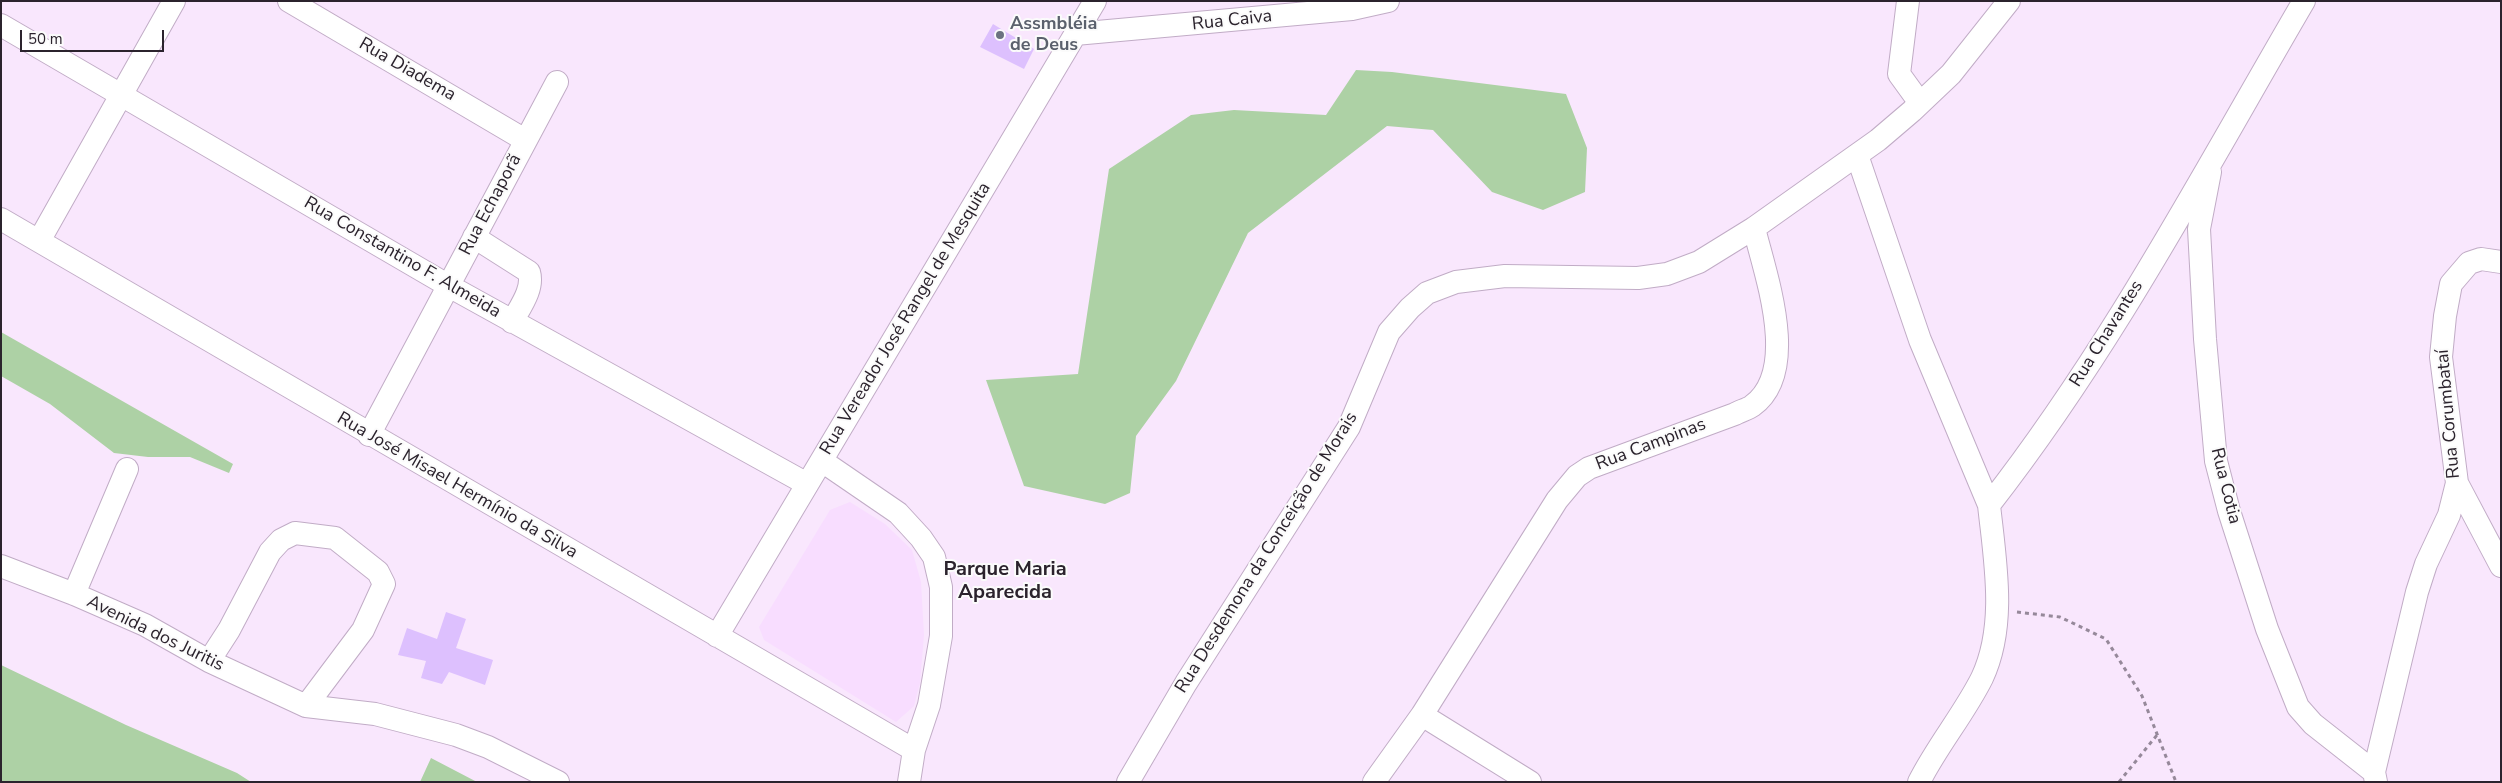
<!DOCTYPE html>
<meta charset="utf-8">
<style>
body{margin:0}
#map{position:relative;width:2502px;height:783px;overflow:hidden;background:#f9e7fd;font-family:"Nunito Sans",sans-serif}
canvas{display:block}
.frame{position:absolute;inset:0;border:2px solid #2b232d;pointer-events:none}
.scale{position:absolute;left:20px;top:30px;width:144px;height:22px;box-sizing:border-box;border:2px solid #2b232d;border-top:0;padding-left:6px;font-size:15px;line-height:18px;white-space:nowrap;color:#2b232d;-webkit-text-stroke:4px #fbfbfb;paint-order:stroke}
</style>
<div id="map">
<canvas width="2502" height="783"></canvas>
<div class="frame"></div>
<div class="scale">50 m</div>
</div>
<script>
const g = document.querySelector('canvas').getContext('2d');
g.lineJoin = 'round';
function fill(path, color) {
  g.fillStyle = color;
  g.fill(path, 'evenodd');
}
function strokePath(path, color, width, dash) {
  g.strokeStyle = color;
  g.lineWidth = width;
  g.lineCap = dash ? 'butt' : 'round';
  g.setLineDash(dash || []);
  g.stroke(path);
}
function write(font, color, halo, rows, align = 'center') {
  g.font = font + ' "Nunito Sans",sans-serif';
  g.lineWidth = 4;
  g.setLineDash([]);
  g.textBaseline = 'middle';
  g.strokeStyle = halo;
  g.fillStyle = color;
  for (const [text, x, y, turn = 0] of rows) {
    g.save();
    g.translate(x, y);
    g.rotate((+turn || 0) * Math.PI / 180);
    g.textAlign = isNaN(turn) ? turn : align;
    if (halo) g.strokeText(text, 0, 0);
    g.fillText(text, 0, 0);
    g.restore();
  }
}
fill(new Path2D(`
 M 850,502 L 885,524 L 912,550 L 921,582 L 924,635 L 920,683 L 914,706 L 896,722 L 764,640 L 759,627 L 830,510 Z`), '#f8ddff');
fill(new Path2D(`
 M 1356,70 L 1392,72 L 1566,94 L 1587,148 L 1585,192 L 1543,210 L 1492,192 L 1433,130 L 1387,126 L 1248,233 L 1176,381 L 1136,436 L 1130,493 L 1105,504 L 1024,486 L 986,380 L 1078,374 L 1109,169 L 1191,115 L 1234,110 L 1326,115 Z
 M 1,332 L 233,464 L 229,473 L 190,457 L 148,457 L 114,453 L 50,404 L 1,376 Z
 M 1,665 L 126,725 L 237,773 L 251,782 L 1,782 Z
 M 431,758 L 477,782 L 420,782 Z`), '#add1a5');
fill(new Path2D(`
 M 993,24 L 1034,49 L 1024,69 L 980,47 Z
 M 446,612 L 466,619 L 456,648 L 493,660 L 485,685 L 449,672 L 442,684 L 421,678 L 426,661 L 398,655 L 407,628 L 437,639 Z`), '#ddc0fe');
const minor = new Path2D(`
 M 289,1 L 525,140
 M 1908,1 L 1899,74 L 1920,103
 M 1,25 L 449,286 L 807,484
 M 1075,34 L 1352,9 L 1388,1
 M 1857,155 L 1920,340 L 1989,505
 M 2210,172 L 2199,229 L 2205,339 L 2216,461 L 2229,511 L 2267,629 L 2298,707 L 2313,724 L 2374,772
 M 1,219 L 914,750
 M 474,237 L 529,272 C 534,289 520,307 512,322
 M 39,241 L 174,1
 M 369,435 L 557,82
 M 822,461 L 898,513 L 921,538 L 934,557 L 941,587 L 941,636 L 929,705 L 914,750 L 909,782
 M 2457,483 L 2501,566
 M 1,566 L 74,594 L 145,625 L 209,661 L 306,706 L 375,714 L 456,735 L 488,747 L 558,782
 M 74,594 L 127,469
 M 717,636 L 1095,1
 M 209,661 L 229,630 L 270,552 L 281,540 L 295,533 L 335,538 L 378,572 L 384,584 L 363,630 L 306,706
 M 1422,715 L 1530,782
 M 1128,782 L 1186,683 L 1349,427 L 1389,332 L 1410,308 L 1427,293 L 1456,282 L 1505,276 L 1638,278 L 1667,274 L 1699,262 L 1754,228 L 1878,140 L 1912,111 L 1951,74 L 2009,1
 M 1374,782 L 1422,715 L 1557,500 L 1577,476 L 1589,468 L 1735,414 C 1740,411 1748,409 1752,406 C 1801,371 1765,274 1754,228
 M 1919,782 C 1937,746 1964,714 1982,678 C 2007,625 1995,561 1989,505 C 2111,349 2204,172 2304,1
 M 2376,782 L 2374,772 L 2417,592 L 2426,564 L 2449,515 L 2457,483 L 2441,357 L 2445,316 L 2451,284 L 2469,263 L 2481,259 L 2501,262`);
strokePath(minor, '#c1acc6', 24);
strokePath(new Path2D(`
 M 2017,612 L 2060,617 L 2106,639 L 2142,696 L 2176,782
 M 2119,782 L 2157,735`), '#96899a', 3, [4, 4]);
strokePath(minor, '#fff', 22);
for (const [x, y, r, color] of [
 [1000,35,5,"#6b7280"]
]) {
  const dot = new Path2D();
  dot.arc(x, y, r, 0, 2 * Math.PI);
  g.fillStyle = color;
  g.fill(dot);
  strokePath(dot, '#fbfbfb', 2);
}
write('18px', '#2b232d', '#fbfbfb', [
 ["Rua Caiva",1232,21,-6],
 ["Rua Diadema",407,70,30],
 ["Rua Echaporã",491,205,-62],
 ["Rua Constantino F. Almeida",402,258,30],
 ["Rua Vereador José Rangel de Mesquita",906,319,-59],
 ["Rua Chavantes",2107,334,-58],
 ["Rua Corumbataí",2449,414,-95],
 ["Rua Campinas",1651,445,-21],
 ["Rua José Misael Hermínio da Silva",457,486,30],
 ["Rua Cotia",2225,486,76],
 ["Rua Desdemona da Conceição de Morais",1267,553,-58],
 ["Avenida dos Juritis",155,634,26]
]);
write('bold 18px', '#5b616d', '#fbfbfb', [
 ["Assmbléia",1010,25],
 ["de Deus",1010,46]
], 'left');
write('bold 20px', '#2b232d', '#fbfbfb', [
 ["Parque Maria",1005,570],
 ["Aparecida",1005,593]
]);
</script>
